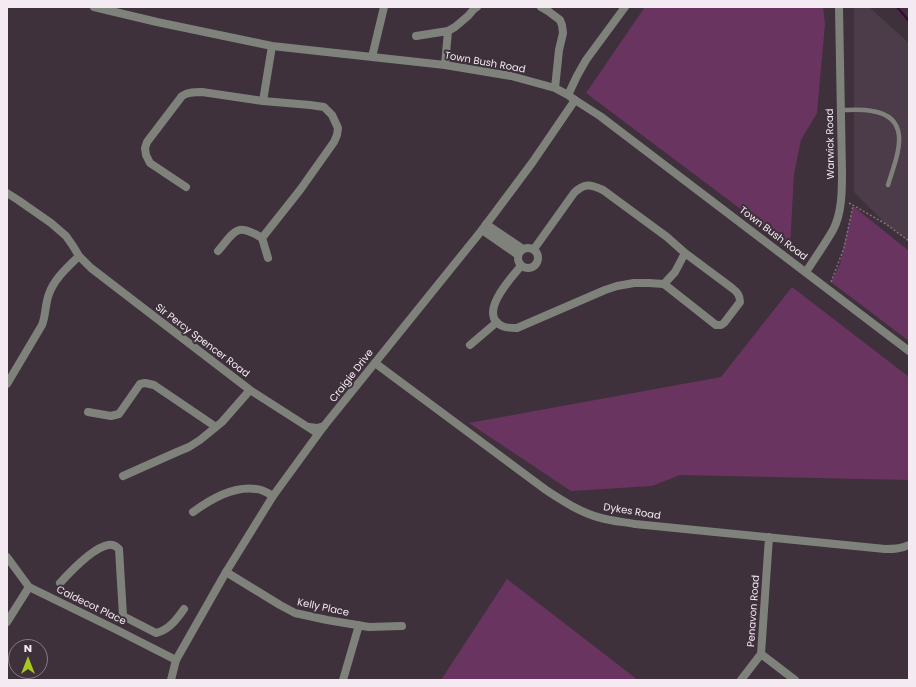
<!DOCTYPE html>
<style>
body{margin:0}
#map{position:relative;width:916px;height:687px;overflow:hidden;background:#3e313b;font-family:Poppins,sans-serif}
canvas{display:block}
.frame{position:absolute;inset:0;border:8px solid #f3ebf1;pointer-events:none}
.north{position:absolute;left:8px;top:639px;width:40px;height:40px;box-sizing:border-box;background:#3e313b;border:1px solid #867b84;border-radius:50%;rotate:0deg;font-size:11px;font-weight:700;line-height:16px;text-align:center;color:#f3ebf1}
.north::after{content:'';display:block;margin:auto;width:14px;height:18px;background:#a7c81f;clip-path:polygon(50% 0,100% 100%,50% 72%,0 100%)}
</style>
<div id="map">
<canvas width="916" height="687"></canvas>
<div class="frame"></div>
<div class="north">N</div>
</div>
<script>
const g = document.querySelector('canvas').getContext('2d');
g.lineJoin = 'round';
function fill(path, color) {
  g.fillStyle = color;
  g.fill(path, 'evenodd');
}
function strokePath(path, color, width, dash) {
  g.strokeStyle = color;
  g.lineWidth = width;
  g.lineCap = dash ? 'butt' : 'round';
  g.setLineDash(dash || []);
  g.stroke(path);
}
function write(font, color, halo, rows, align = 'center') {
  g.font = font + ' Poppins,sans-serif';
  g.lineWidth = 4;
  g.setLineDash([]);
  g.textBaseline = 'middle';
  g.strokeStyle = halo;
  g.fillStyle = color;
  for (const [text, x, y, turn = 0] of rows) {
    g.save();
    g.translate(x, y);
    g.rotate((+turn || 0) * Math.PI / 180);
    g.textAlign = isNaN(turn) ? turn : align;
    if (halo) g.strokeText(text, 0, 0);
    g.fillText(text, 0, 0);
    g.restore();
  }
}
fill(new Path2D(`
 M 854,7 L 869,7 L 909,43 L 909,241 L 886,224 L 854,192 Z`), '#4c3b48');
fill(new Path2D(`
 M 645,7 L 823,7 L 825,24 L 817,113 L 801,140 L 794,174 L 790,246 L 586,93 Z
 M 853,206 L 909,251 L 909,341 L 831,282 L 840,264 Z
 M 792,287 L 909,377 L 909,480 L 680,475 L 652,486 L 571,491 L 469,423 L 721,377 Z
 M 507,579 L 638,680 L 441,680 Z`), '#693460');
strokePath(new Path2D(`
 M 897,7 L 909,21`), '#3d0936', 2.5);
strokePath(new Path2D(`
 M 849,203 L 886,224 L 909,241
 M 831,282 L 844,248 L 853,206`), '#7f737c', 1.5, [2, 2]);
strokePath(new Path2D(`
 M 841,110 C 851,110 862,109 872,111 C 915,118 896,158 888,185`), '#7f827b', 4.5);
strokePath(new Path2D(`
 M 94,7 L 157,22 L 272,46 L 445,65 L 511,76 L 555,88 L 568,95 L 575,100
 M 541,7 L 548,11 L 560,20 L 562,25 L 563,33 L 559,50 L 555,88
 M 416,36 L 448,31 L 455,27 L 468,16 L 474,9 L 477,7
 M 372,57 L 384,7
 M 445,65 L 448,31
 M 568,95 L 577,76 L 586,60 L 625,7
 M 263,101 L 272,46
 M 186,187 L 150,163 L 146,155 L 145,148 L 147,142 L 182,96 C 188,92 195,92 202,92 L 263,101 L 310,105 L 324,107 L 332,115 L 338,128 L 337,135 L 334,142 L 300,190 L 262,238
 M 7,193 L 18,200 L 51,223 L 66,236 L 73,246 L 79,256 L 91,268 L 250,390 L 314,431
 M 486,224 L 523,249
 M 482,230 L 518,255
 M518 258a10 10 0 1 1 20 0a10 10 0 1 1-20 0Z
 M 218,251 C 235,231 236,222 262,238 L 268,258
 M 521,266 C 511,278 477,314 502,326 C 506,328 512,328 517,328 L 605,290 L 617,286 L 634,283 L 649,283 L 664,284 L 716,325 L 721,325 L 724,323 L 740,302 C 740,295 737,292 732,288 L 685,253 L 667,237 L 603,190 C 590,184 584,183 574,193 L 534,249
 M 806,272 C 815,258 825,244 833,230 C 842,213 842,191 842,172 L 839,7
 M 664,284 L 675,272 L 685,253
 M 470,345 L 497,322
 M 375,363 L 546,490 C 563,501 581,513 601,518 C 612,521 624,522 635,524 L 885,549 C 893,549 901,549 909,545
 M 7,384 L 42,325 C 46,315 45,304 49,294 C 54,279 68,267 79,256
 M 88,412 L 111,416 L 119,414 L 140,384 L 145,383 L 154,385 L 216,427
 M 123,476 L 177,452 L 189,447 L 200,440 L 222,422 L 250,390
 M 193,512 C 211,499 233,486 256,489 C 262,489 268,493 273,496
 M 7,557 L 29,587 L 117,630 L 176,660
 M 226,572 L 280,605 L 295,613 L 327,620 L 369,627 L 402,626
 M 60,583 C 70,572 93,548 108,545 C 112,544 116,546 119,549 L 123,616 L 156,633 C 169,630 177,619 184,609
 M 7,622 L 29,587
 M 761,654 L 795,680
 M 343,680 L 359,625
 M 741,680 L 761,654 L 769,537`), '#7f827b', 8);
strokePath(new Path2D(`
 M 309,427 L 317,428 L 324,426
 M 171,680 L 176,660 L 226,572 L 273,496 L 324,426 L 482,230 L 532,163 L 575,100 L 600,116 L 909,351`), '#7f827b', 8);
write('10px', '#f3ebf1', '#3e313b', [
 ["Town Bush Road",485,63,10],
 ["Warwick Road",831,144,-91],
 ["Town Bush Road",773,234,37],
 ["Sir Percy Spencer Road",202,341,37],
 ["Craigie Drive",352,376,-52],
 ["Dykes Road",632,512,9],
 ["Caldecot Place",91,606,26],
 ["Kelly Place",323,608,12],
 ["Penavon Road",754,611,-86]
]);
</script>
